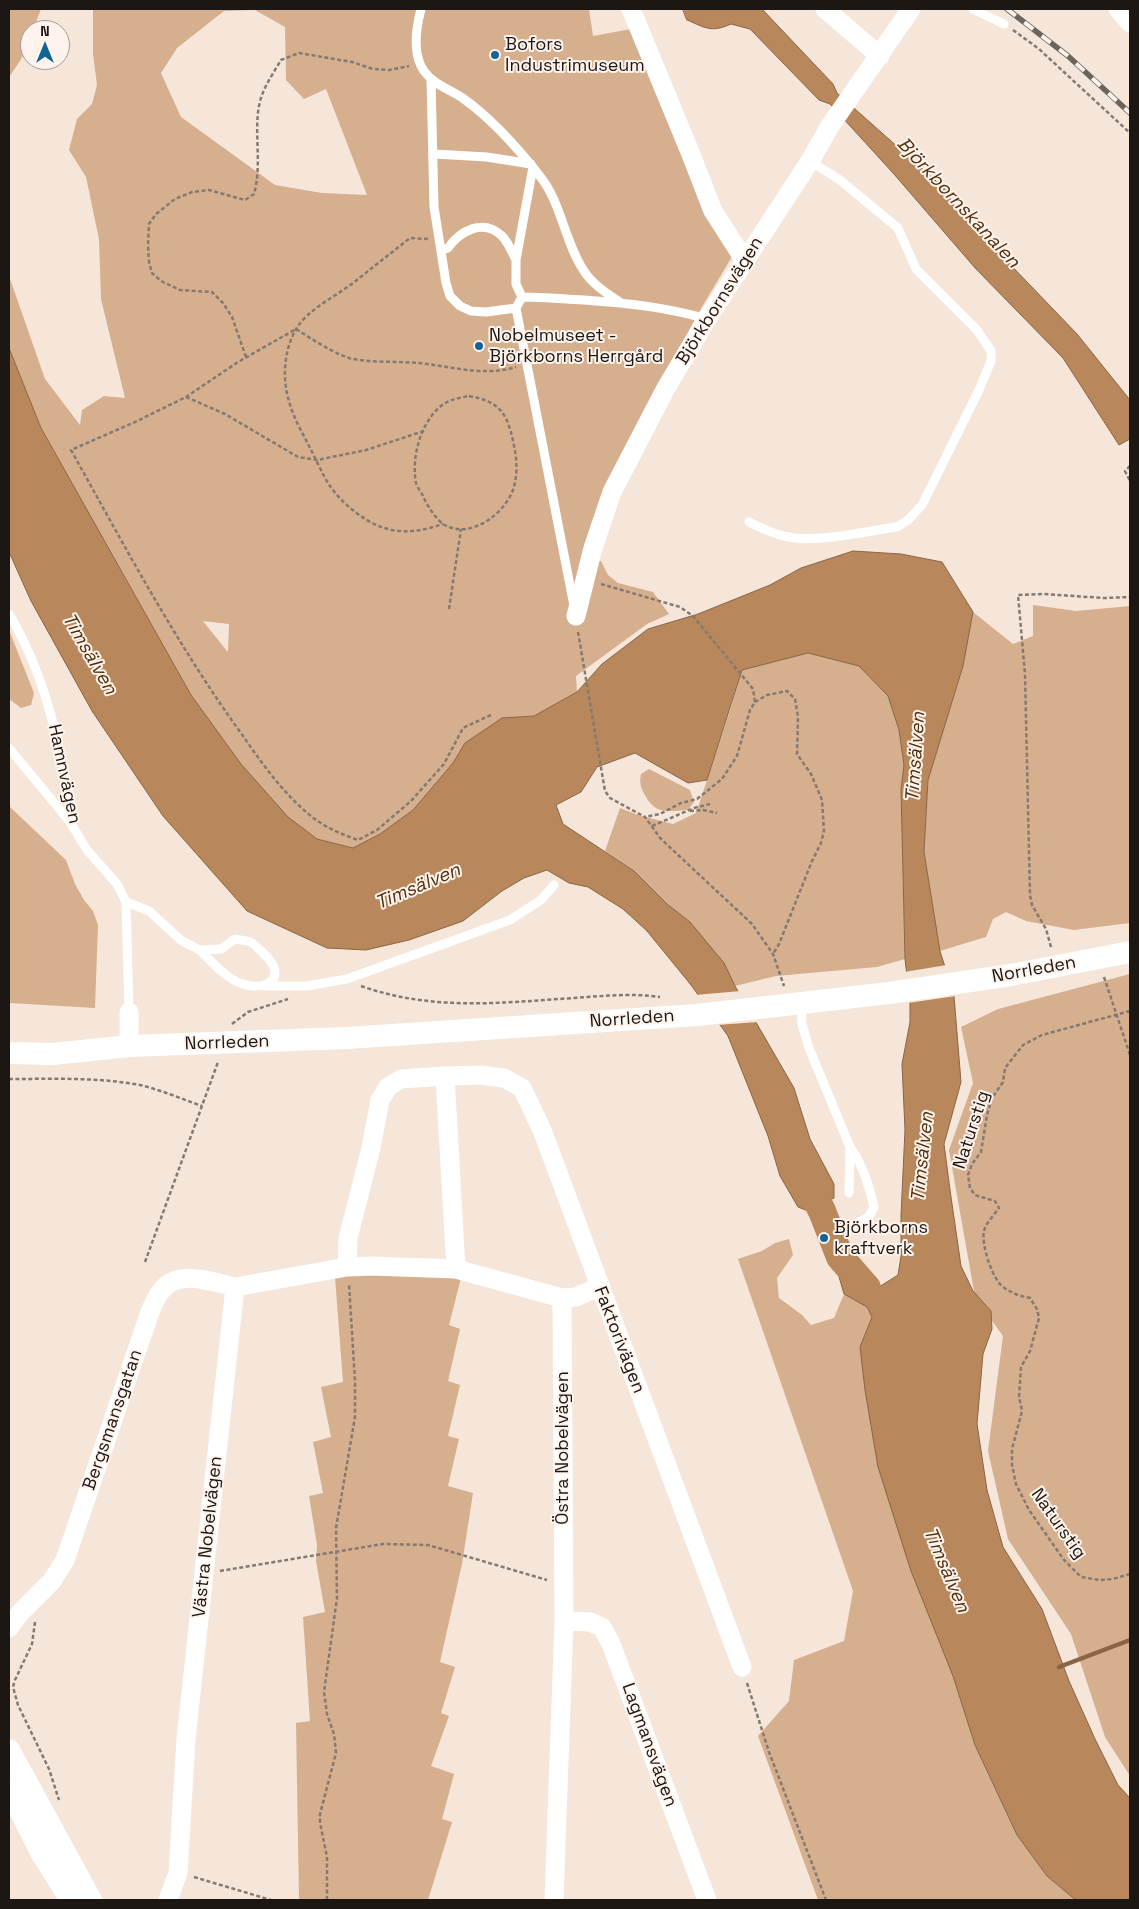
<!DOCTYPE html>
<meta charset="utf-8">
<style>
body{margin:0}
#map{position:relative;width:1139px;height:1909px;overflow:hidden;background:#f5e6d9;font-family:"Space Grotesk",sans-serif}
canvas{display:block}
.frame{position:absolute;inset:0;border:10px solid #1c1712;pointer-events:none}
.north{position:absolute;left:20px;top:20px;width:50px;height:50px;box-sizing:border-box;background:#fef4ed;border:1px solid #a49c95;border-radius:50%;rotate:0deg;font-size:14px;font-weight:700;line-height:20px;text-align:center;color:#1c1712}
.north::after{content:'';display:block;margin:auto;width:18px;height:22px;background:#126496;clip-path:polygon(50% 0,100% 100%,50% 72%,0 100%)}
</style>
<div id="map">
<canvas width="1139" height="1909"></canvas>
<div class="frame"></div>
<div class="north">N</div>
</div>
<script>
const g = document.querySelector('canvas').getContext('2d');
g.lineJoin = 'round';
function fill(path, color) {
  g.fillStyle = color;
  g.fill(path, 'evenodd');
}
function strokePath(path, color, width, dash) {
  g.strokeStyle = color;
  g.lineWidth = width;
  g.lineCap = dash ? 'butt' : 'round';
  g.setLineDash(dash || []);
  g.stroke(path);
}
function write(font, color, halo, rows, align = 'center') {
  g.font = font + ' "Space Grotesk",sans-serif';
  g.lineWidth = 4;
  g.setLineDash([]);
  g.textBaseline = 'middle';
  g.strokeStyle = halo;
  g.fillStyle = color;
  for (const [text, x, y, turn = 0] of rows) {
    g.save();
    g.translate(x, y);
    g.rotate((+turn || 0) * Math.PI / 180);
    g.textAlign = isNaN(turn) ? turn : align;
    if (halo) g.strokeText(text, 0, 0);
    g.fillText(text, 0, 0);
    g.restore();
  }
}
fill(new Path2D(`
 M 9,9 L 41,9 L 33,30 L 30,30 C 30,48 19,63 9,77 Z
 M 93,9 L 589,9 L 593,36 L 631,29 L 680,152 L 733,255 L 699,312 L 647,407 L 587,561 L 601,561 L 608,575 L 618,583 L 653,592 L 669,614 L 647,624 L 576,676 L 577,692 L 534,716 L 502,718 L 465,743 L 453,763 L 413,810 L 380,834 L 354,848 L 317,839 L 287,817 L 241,764 L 191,695 L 41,428 L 9,348 L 9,276 L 45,379 L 80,425 L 82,410 L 104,396 L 125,398 L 101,299 L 99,239 L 86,177 L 69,150 L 77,119 L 92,104 L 97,85 L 93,54 ZM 255,10 L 285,27 L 286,80 L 304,99 L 326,89 L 367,195 L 322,193 L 275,185 L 181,117 L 161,73 L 177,48 L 224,11 ZM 203,621 L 229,624 L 228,651 L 227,651 Z
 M 1033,605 L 1076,611 L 1130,606 L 1130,923 L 1074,930 L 1026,921 L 1006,912 L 993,919 L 986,937 L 940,951 L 924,852 L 928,780 L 963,666 L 973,612 L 1013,644 L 1033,636 Z
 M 9,630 L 34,693 L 31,705 L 21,708 L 9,699 Z
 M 808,653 L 859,666 L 888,696 L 899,730 L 904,765 L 901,789 L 905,959 L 877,967 L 776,976 L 735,986 L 690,922 L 667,904 L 634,871 L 605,851 L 620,808 L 638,815 L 673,824 L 696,813 L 730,711 L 742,670 Z
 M 649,769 L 690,790 L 694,802 L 688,810 C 669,811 656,815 646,797 C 641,788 639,784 641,774 Z
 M 9,806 L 66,860 L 75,884 L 84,900 L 93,911 L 98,925 L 95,1008 L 9,1003 Z
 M 1130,974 L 1130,1776 L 1105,1737 L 1071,1634 L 1008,1539 L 988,1451 L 1003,1336 L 975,1297 L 949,1150 L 973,1083 L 961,1027 L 998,1009 Z
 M 789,1239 L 793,1255 L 777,1278 L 779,1298 L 802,1315 L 811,1325 L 834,1318 L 844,1294 L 867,1307 L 872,1317 L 860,1347 L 975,1745 L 1017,1835 L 1047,1876 L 1072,1897 L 1077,1900 L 818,1900 L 758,1736 L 789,1701 L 794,1660 L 844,1641 L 853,1591 L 738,1259 L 762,1251 L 775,1243 Z
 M 367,1274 L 461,1278 L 449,1325 L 460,1329 L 448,1381 L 460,1385 L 448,1436 L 459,1439 L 448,1486 L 473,1493 L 462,1564 L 440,1662 L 455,1667 L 441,1713 L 449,1716 L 431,1766 L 454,1774 L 442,1819 L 452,1822 L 428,1900 L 299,1900 L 296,1723 L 310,1721 L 303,1617 L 325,1612 L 316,1561 L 317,1545 L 309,1496 L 323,1493 L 313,1442 L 331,1437 L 321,1387 L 343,1382 L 335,1277 Z`), '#d6af8e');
const water = new Path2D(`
 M 683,9 L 762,9 L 833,84 L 837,93 L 945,189 L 954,206 L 1077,334 L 1130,400 L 1130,439 L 1119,445 L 1063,358 L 976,269 L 893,173 L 830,104 L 819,100 L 750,29 L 731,24 C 711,33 706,28 687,20 Z
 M 9,348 L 41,428 L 191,695 L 241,764 L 288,817 L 317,839 L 353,848 L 380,834 L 413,810 L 453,763 L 465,743 L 502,718 L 534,716 L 577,692 L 602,664 L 648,629 L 698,614 L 770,585 L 801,568 L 853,551 L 901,554 L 942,562 L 973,612 L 963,666 L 928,780 L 924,852 L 940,951 L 954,996 L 961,1082 L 944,1144 L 950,1190 L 961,1266 L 973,1291 L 991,1311 L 992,1329 L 983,1354 L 977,1424 L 987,1490 L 1003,1547 L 1042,1609 L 1069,1681 L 1095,1739 L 1118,1785 L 1130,1798 L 1130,1900 L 1077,1900 L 1072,1897 L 1047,1876 L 1017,1835 L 975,1745 L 953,1676 L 911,1571 L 878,1467 L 865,1390 L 860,1347 L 872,1317 L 867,1307 L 844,1294 L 835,1263 L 848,1258 L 861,1273 L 867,1269 L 879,1287 L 898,1275 L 901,1256 L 901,1215 L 905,1130 L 902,1064 L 910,1022 L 910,1002 L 905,959 L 901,789 L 904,765 L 899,730 L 888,696 L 859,666 L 808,653 L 742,670 L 707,780 L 688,783 L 635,753 L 597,767 L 581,792 L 556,805 L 563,824 L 634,871 L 667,904 L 690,922 L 724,963 L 735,986 L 794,1088 L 810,1139 L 834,1184 L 834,1198 L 808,1211 L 798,1207 L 780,1176 L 768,1136 L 728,1036 L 691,985 L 647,931 L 623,909 L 588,887 L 569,883 L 547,870 L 524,878 L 502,891 L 463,921 L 409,940 L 366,950 L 327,948 L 247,911 L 163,816 L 92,711 L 31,601 L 9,552 Z`);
fill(water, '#b8875b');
strokePath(water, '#896545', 1);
fill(new Path2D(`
 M 947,965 L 956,996 L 908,1003 L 904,972 Z
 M 741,991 L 758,1022 L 717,1025 L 695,995 Z`), '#f5e6d9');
strokePath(new Path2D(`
 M 1059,1667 L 1130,1640`), '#896545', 4.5);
strokePath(new Path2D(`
 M 802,1172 L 822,1211 L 840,1257 L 867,1288`), '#b8875b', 28);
strokePath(new Path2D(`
 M 1013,30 L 1039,49 L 1130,133
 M 428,239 L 410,238 C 391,253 372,268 353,283 C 335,297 306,310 295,331 C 284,351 282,379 289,401 C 293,417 302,432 309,446 C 316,459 322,474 330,486 C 342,504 367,524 388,529 C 407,534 425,530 443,524
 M 246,357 L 232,317 L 223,303 L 212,292 L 180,290 L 161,281 L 152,273 L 149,262 L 148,245 L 149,224 L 156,214 L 175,199 L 192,192 L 209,190 L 245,200 L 254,194 C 263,162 252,127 261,98 C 265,85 274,72 281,60 L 299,53 L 352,62 L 373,69 L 389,70 L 409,66
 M 469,396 C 498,401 507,412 513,441 C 516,454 518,468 515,482 C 511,510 471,542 443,524 C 435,518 427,505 423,496 C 421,492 417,487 416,483 C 411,457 421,422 441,406 C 450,399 459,398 469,396 Z
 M 186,397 L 225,414 L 298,457 L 317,460 L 366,450 L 424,431
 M 1130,466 L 1125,471 L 1130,481
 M 601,584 L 680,607 L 693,616 L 753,689 L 755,702 L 750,710 L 737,756 L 722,779 L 697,799 L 681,803 L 660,814 L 645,817
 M 449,609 L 461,529
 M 578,632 L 605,791 L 610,798 L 645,817 L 661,839 L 752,924 L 773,954 L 784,986
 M 755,702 L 767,695 L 787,691 L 795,699 L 798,717 L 797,754 L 811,774 L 822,800 L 824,831 L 821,843 L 812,861 L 779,944 L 773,954
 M 491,715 L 463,728 L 444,764 L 411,801 L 377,830 L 358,840 C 341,834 324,827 311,816 C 281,792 260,760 238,729 C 175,641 124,545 71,450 L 135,422 L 186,397 L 238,362 L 296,329 C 312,339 331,352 349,358 C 368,363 398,361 418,363 C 450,366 484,377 516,367
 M 690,811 L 703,810 L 717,813
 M 652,826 L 694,808 L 710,804
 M 1051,947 L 1046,929 L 1032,905 L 1030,895 L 1025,674 L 1018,595 L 1043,594 L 1104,598 L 1130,597
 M 1104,977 L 1130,1055
 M 361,986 C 432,1011 499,1003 573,998 C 602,996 631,993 660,997
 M 1130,1011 L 1042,1035 L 1023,1045 L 1005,1068 L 1003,1082 L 992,1098 L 987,1115 L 981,1152 L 972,1164 L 968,1175 L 970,1188 L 975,1195 L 995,1201 L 999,1208 C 994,1215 986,1223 984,1231 C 981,1244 992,1278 1002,1286 C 1011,1293 1019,1296 1030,1298 L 1037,1309 L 1039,1318 L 1030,1351 L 1021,1367 L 1019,1397 L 1022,1411 L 1012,1449 L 1012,1465 L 1016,1484 L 1029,1510 L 1064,1560 L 1081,1577 L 1100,1580 L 1113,1579 L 1130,1574
 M 232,1024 L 248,1012 L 288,999
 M 9,1079 C 52,1079 97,1077 140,1085 C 161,1090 182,1099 202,1106
 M 145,1262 L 218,1062
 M 220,1571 L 383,1544 L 428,1545 L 547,1580
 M 35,1622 L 32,1644 L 15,1680 L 13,1687 L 18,1705 L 49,1769 L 59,1800
 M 747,1683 L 769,1752 L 826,1900
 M 194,1877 L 271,1900
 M 327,1900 L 327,1857 L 320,1823 L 320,1814 L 336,1753 L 334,1734 L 327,1714 L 324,1692 L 337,1598 L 336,1528 L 355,1417 L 355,1381 L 349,1284`), '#847a71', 2.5, [4, 2.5]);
strokePath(new Path2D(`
 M 421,9 C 416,28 412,54 424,71 C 435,86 450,89 464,99 C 493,120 517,147 539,175 C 562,203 564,241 584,271 C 593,285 608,294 621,303
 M 973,9 L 1004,24
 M 431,80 L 434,207 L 446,283 L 450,296 L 460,306 L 471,311 L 486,312 L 516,308
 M 434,154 L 487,157 L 531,164
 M 442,250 L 448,248 C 460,231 483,218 502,236 C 508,242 512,252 516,260
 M 522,297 L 516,284 L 516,260 L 533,167
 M 749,522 C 761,528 775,535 789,537 C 816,543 867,531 897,527 L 908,520 L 922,505 L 979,390 L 991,361 L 991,351 L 977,330 L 916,269 L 898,228 L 840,180 L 810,161
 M 574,606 L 516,308 L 522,297 C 543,297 563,299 584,300 C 626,303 666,307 707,319
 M 9,614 C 45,674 59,742 72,810 L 70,822 L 87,850 L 117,884 L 126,902 L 129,1012
 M 9,748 L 70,822
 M 126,902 L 149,911 L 182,941 L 200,950 L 221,949 L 235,939 C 239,940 246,940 250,942 C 254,943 258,949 262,952 C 294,980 260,996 232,979 C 220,972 210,960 200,950
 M 265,986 L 306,986 L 347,979 L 510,920 L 541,900 L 554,885
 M 801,1004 L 802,1024 L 809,1048 L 850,1147 L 849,1193
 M 850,1147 C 863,1165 869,1186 874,1207 L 869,1217 L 855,1224`), '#fff', 9);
strokePath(new Path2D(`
 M 631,9 L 690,152 L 713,211 L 745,261
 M 825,9 L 880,56
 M 1118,9 L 1130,23
 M 576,616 L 593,548 L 612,492 L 666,388 L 707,319 L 810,161 L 830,126 L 911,9
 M 129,1012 L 129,1046
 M 445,1076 L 456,1269 L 562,1298 L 564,1621 L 554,1900
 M 347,1267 L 348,1238 L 371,1148 L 380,1100 L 388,1087 L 401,1079 L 445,1076 L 480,1075 L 504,1078 L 522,1088 L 542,1130 L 742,1667
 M 562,1298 L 576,1297 L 599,1287
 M 564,1621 L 590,1622 L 602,1627 L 611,1644 L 707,1900
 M 9,1628 L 20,1613 L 52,1581 L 65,1560 L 150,1312 C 153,1305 156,1297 161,1291 C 178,1268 212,1282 235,1287
 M 168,1900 L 178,1873 L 186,1739 L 235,1287 L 347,1267 L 372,1266 L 456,1269`), '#fff', 19);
strokePath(new Path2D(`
 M 9,1053 L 53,1054 L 129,1046 L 347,1038 L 697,1015 L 889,993 L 1011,975 L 1130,952
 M 9,1750 L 91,1900
 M 9,1788 L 42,1854 L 71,1900`), '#fff', 22);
const rail = new Path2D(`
 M 1007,9 L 1068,56 L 1130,113`);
strokePath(rail, '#6d655d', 5.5);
strokePath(rail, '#fef4ed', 4, [11]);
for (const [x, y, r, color] of [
 [495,55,5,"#126496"],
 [479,346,5,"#126496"],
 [824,1238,5,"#126496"]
]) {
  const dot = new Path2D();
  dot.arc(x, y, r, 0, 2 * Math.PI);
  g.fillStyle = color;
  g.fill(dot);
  strokePath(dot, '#fef4ed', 2);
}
write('18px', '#1c1712', '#fef4ed', [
 ["Bofors",505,45],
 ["Industrimuseum",505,66],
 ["Nobelmuseet -",489,336],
 ["Björkborns Herrgård",489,357],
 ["Björkborns",834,1228],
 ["kraftverk",834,1249]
], 'left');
write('18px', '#1c1712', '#fef4ed', [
 ["Björkbornsvägen",720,301,-58],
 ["Hamnvägen",64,774,78],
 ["Norrleden",1034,970,-10],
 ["Norrleden",632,1019,-4],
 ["Norrleden",227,1043,-2],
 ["Naturstig",972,1130,-72],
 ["Faktorivägen",619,1340,69],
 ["Bergsmansgatan",113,1420,-71],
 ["Östra Nobelvägen",563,1448,-90],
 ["Naturstig",1058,1524,55],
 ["Västra Nobelvägen",208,1537,-84],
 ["Lagmansvägen",649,1745,70]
]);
write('italic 19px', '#53310e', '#fef4ed', [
 ["Björkbornskanalen",958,203,47],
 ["Timsälven",89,654,60],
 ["Timsälven",916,757,-86],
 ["Timsälven",418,887,-23],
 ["Timsälven",923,1157,-84],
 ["Timsälven",946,1570,67]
]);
</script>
